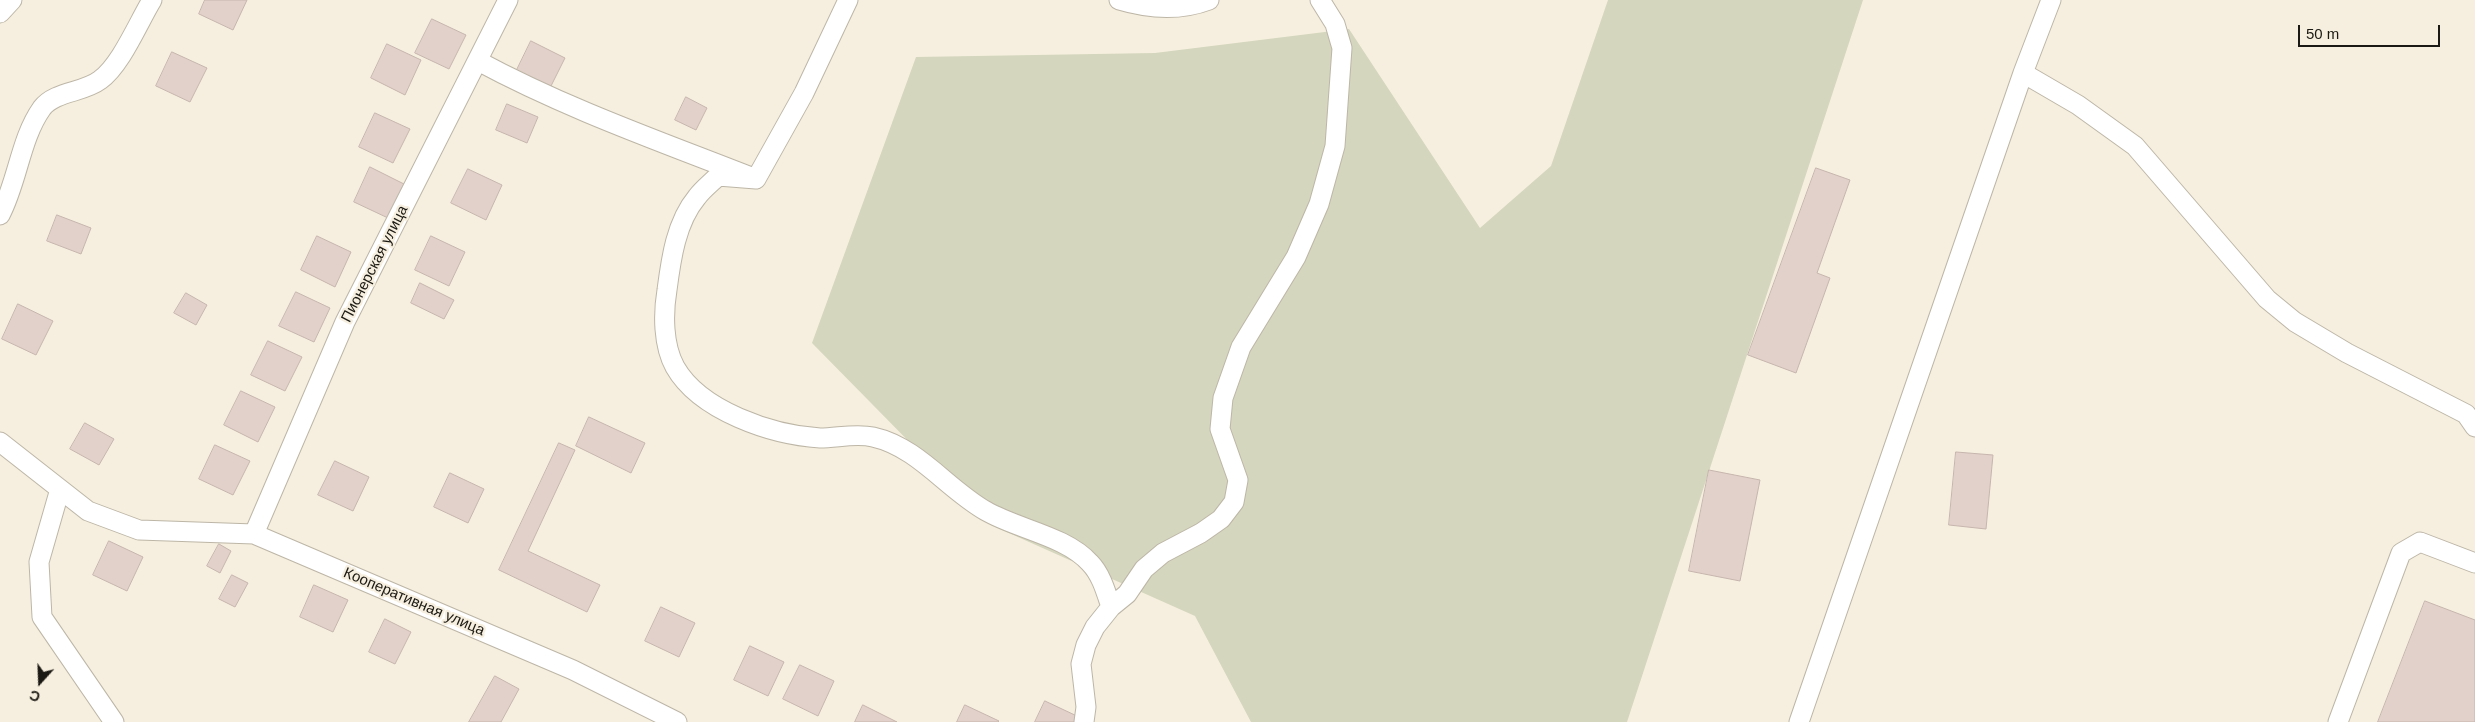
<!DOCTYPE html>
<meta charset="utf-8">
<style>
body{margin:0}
#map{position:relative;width:2475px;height:722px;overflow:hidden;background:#f6efdf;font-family:Helvetica,sans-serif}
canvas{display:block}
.north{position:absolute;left:15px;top:657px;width:50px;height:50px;-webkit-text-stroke:4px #f6efdf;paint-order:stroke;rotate:200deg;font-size:14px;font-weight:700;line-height:20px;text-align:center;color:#1b1913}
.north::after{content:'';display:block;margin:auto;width:18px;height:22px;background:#1b1913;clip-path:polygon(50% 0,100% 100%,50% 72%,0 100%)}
.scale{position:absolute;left:2298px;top:25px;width:142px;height:22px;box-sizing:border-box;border:2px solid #1b1913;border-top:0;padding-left:6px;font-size:15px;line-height:18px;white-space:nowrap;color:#1b1913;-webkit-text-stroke:4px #f6efdf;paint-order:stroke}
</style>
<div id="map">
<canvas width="2475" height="722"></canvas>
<div class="north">С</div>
<div class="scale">50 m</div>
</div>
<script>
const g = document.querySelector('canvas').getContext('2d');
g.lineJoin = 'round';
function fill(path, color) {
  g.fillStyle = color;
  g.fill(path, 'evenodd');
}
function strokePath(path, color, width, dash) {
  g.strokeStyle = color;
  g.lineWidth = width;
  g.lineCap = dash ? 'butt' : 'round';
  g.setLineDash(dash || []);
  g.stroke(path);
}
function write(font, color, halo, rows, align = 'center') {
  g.font = font + ' Helvetica,sans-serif';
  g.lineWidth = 4.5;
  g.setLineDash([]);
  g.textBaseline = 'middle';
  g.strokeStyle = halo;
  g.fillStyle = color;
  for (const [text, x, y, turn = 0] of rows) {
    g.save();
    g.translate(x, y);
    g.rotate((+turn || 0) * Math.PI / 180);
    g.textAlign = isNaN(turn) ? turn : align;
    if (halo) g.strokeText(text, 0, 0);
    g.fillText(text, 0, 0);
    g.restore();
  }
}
fill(new Path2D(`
 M 1608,0 L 1863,0 L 1627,722 L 1251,722 L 1195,616 L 991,525 L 812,343 L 916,57 L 1155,53 L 1349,29 L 1480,228 L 1551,166 Z`), '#d4d6bd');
const building = new Path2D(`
 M 205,0 L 247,0 L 233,30 L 199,14 Z
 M 432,19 L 466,35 L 449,69 L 415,53 Z
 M 531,41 L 565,58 L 548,92 L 514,76 Z
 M 387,44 L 421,60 L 405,95 L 371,78 Z
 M 172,52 L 207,68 L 190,102 L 156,86 Z
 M 686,97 L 707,108 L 696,130 L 675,120 Z
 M 507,104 L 538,117 L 527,143 L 496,130 Z
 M 375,113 L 410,129 L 393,163 L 359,147 Z
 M 370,167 L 404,184 L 388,218 L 354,202 Z
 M 1816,168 L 1850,180 L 1817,273 L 1830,278 L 1796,373 L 1748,355 Z
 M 468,169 L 502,185 L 486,220 L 451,203 Z
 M 57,215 L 91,228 L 81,254 L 47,241 Z
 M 317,236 L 351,252 L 335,287 L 301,270 Z
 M 431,236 L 465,252 L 449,286 L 415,270 Z
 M 420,283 L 454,300 L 444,319 L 411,303 Z
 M 296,292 L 330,308 L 314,342 L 279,326 Z
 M 186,293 L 207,305 L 196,325 L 174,313 Z
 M 18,304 L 53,321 L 36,355 L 2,339 Z
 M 268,341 L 302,357 L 285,391 L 251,375 Z
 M 241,391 L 275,407 L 258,442 L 224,425 Z
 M 589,417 L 645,443 L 631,473 L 576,446 Z
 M 85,423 L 114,439 L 99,465 L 70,449 Z
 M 559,443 L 575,450 L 528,551 L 600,585 L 587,612 L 499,570 Z
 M 215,445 L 250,461 L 233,495 L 199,479 Z
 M 1956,452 L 1993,455 L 1986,529 L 1949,525 Z
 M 335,461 L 369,477 L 353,511 L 318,495 Z
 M 1709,470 L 1760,480 L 1740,581 L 1689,571 Z
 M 450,473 L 484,489 L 468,523 L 434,507 Z
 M 109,541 L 143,557 L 127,591 L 93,575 Z
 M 219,544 L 231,551 L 220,573 L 207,566 Z
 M 232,575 L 248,583 L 235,607 L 219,599 Z
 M 314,585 L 348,600 L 333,632 L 300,617 Z
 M 2425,601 L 2475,620 L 2475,722 L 2378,722 Z
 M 661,607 L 695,623 L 679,657 L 645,641 Z
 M 385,619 L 411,632 L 395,664 L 369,652 Z
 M 750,646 L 784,662 L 768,696 L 734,680 Z
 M 800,665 L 834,681 L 818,716 L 783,699 Z
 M 495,676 L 519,689 L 501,722 L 469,722 Z
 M 1045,701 L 1079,717 L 1077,722 L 1035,722 Z
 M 863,705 L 897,722 L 855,722 Z
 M 965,705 L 999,721 L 998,722 L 957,722 Z`);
fill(building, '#e2d1ca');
strokePath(building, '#c6b5ad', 1);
const minor = new Path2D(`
 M 1119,0 C 1149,9 1180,11 1209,0
 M 0,13 L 12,0
 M 478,61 C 567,109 662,142 756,179 L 804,93 L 848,0
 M 2023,73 L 2078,105 L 2135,146 L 2267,299 L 2295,322 L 2347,353 L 2466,414 L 2475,427
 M 756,179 L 718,176 C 711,183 703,189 697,197 C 676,222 671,259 667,290 C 663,314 663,345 675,367 C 700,411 772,435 820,438 C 837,438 856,433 873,437 C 918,447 947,489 986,511 C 1017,529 1066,536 1090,563 C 1101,574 1106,592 1111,607
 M 0,215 C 18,181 20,139 42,108 C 55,91 83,93 100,80 C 121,65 138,23 152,0
 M 0,442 L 88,511 L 139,530 L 254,534 L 573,670 L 677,722
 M 60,489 L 39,562 L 42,617 L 114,722
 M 254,534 L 345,322 L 508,0
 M 1084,722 L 1086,707 L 1081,664 L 1086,645 L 1095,627 L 1111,607 L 1127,594 L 1144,569 L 1163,553 L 1201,533 L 1221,519 L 1234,502 L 1238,480 L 1220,429 L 1223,398 L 1241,347 L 1296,257 L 1319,204 L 1335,146 L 1342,48 L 1335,24 L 1320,0
 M 1799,722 L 2023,73 L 2051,0
 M 2338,722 L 2401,553 L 2420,542 L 2475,563`);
strokePath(minor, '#bdb6a7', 21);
strokePath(minor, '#fff', 19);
write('15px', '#1b1913', '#f6efdf', [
 ["Пионерская улица",375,264,-63],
 ["Кооперативная улица",414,602,23]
]);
</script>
